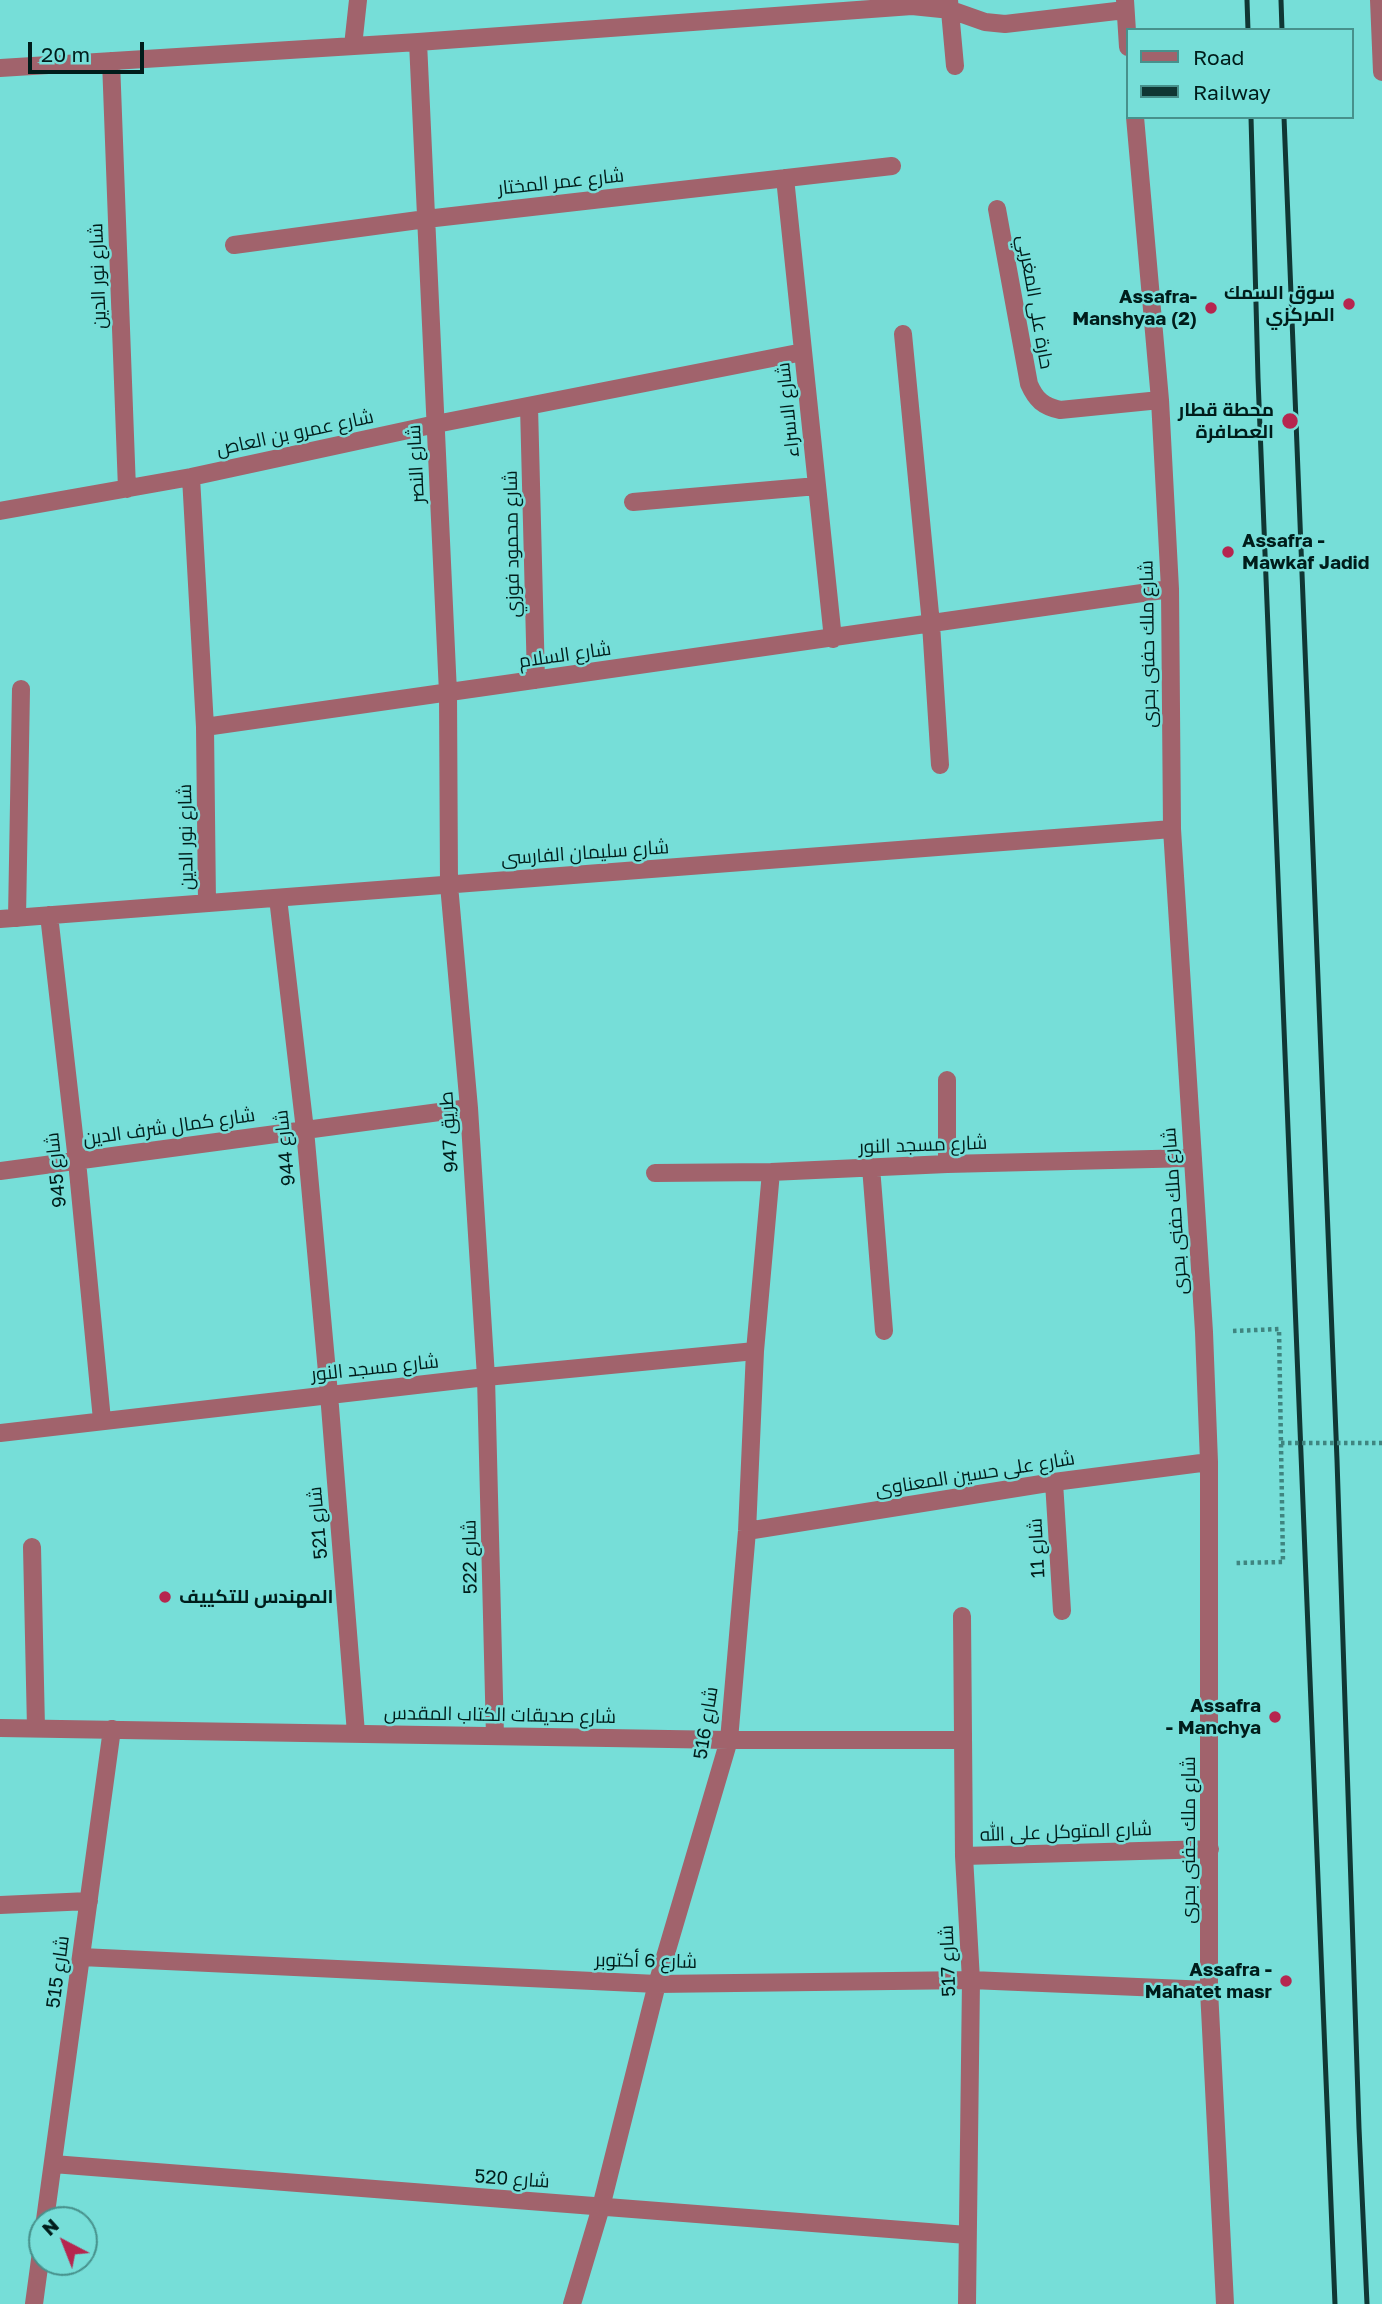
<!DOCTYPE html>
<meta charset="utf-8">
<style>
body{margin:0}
#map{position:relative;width:1382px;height:2304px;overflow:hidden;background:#76ded8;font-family:"Golos Text",sans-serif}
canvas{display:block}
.legend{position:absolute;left:1126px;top:28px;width:228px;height:91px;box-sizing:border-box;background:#76ded8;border:2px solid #47918c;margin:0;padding:9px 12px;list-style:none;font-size:21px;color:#001d1b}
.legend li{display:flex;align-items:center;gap:14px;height:35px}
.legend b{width:35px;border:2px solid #47918c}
.north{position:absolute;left:28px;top:2206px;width:70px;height:70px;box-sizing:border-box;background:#76ded8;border:2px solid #47918c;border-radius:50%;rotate:318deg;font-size:19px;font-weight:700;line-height:28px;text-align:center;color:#001d1b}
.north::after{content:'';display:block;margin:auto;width:24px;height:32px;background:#b6264f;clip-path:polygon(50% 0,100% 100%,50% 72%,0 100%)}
.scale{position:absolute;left:28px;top:42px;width:116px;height:32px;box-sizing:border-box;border:4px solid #001d1b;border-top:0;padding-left:9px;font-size:21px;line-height:24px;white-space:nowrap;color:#001d1b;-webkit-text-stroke:5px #76ded8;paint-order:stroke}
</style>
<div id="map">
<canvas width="1382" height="2304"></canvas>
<ul class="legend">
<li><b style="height:9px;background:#a1636c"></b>Road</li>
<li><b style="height:9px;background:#103734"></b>Railway</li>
</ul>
<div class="north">N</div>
<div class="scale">20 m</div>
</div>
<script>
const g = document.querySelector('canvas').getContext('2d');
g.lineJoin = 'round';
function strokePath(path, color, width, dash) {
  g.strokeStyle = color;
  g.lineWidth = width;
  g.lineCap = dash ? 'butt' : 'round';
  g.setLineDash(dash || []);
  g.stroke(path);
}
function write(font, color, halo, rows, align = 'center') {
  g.font = font + ' "Golos Text",Cairo,sans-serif';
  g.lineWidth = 5;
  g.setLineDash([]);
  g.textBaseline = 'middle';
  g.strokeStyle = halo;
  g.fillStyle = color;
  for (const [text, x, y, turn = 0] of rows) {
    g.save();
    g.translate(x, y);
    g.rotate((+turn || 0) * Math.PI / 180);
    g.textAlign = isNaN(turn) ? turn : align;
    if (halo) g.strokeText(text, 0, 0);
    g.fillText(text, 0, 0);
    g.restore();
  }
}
strokePath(new Path2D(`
 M 1233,1331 L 1279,1329 L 1283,1562 L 1235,1563`), '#3f8580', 4.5, [3.5, 3.5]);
strokePath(new Path2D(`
 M 949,0 L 955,66
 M 1125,0 L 1128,47
 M 1379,0 L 1382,72
 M 418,42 L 448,693 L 449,885 L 469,1108 L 486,1377 L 495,1736
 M 353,46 L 358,0
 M 111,61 L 127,489
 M 0,68 L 418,42 L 912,6 L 951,10 L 985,22 L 1005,24 L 1125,10
 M 1135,117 L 1160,400 L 1170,589 L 1172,829 L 1204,1332 L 1209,1462 L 1209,1990 L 1225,2304
 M 785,178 L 833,639
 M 997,209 L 1029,384 C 1036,400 1043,406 1060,410 L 1160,400
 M 234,245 L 426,219 L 892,166
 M 903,334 L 931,624 L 940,765
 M 529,406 L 536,680
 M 191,477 L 205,727 L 207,903
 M 633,502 L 817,486
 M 0,511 L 191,477 L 436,424 L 803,352
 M 205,727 L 1170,589
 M 278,898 L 305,1130 L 329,1394 L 356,1733
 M 49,915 L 77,1161 L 102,1420
 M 17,918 L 21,689
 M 0,919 L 1172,829
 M 947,1164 L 947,1080
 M 871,1167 L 884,1331
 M 0,1171 L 469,1108
 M 655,1173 L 771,1172 L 947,1164 L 1193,1158
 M 0,1433 L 486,1377 L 755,1351
 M 1054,1482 L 1062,1611
 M 747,1531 L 1054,1482 L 1209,1462
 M 32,1547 L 36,1728
 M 962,1616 L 964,1856 L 971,1980 L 967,2304
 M 0,1728 L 729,1740 L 963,1740
 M 964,1856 L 1210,1849
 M 0,1905 L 89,1901
 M 81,1957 L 657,1984 L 971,1980 L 1209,1990
 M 53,2164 L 967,2235
 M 45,2220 L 112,1729
 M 34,2304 L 42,2245
 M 572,2304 L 601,2207 L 657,1984 L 729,1740 L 747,1531 L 755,1351 L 771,1172`), '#a1636c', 18);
strokePath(new Path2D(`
 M 1247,0 L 1248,30
 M 1281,0 L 1282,30
 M 1251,117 L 1258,378 L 1335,2304
 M 1284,117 L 1337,1460 L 1359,2128 L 1367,2304`), '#103734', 5);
strokePath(new Path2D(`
 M 1281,1443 L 1382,1443`), '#3f8580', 4.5, [3.5, 3.5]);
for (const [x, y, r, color] of [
 [1349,304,7,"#b6264f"],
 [1211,308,7,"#b6264f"],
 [1290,421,9,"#b6264f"],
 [1228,552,7,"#b6264f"],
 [165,1597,7,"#b6264f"],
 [1275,1717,7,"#b6264f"],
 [1286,1981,7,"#b6264f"]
]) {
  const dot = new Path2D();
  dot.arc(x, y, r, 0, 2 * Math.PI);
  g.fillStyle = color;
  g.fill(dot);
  strokePath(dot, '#76ded8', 2.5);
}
write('19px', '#001d1b', '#76ded8', [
 ["شارع عمر المختار",561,182,-6],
 ["شارع نور الدين",98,276,-92],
 ["حارة على المغربي",1035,302,80],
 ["شارع الاسراء",788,410,-96],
 ["شارع عمرو بن العاص",295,433,-12],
 ["شارع النصر",416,464,-93],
 ["شارع محمود فوزي",512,544,-91],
 ["شارع ملك حفنى بحرى",1148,644,-91],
 ["شارع السلام",565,655,-8],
 ["شارع نور الدين",186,837,-91],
 ["شارع سليمان الفارسى",585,853,-4],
 ["شارع كمال شرف الدين",169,1127,-8],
 ["طريق 947",449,1132,-94],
 ["شارع مسجد النور",923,1145,-2],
 ["شارع 944",285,1148,-96],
 ["شارع 945",56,1170,-96],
 ["شارع ملك حفنى بحرى",1175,1211,-94],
 ["شارع مسجد النور",375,1368,-6],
 ["شارع على حسين المعناوى",975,1474,-9],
 ["شارع 521",318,1523,-95],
 ["شارع 11",1037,1548,-93],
 ["شارع 522",470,1557,-91],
 ["شارع صديقات الكتاب المقدس",500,1715,1],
 ["شارع 516",706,1723,-81],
 ["شارع المتوكل على الله",1066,1832,-2],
 ["شارع ملك حفنى بحرى",1189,1840,-90],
 ["شارع 6 أكتوبر",646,1961,1],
 ["شارع 517",948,1961,-92],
 ["شارع 515",58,1972,-82],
 ["شارع 520",512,2179,4]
]);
write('bold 19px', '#001d1b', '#76ded8', [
 ["سوق السمك",1335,293],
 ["المركزي",1335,315],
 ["Assafra-",1197,297],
 ["Manshyaa (2)",1197,319],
 ["محطة قطار",1274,410],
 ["العصافرة",1274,432],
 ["Assafra -",1242,541,"left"],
 ["Mawkaf Jadid",1242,563,"left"],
 ["المهندس للتكييف",179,1597,"left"],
 ["Assafra",1261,1706],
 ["- Manchya",1261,1728],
 ["Assafra -",1272,1970],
 ["Mahatet masr",1272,1992]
], 'right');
</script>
